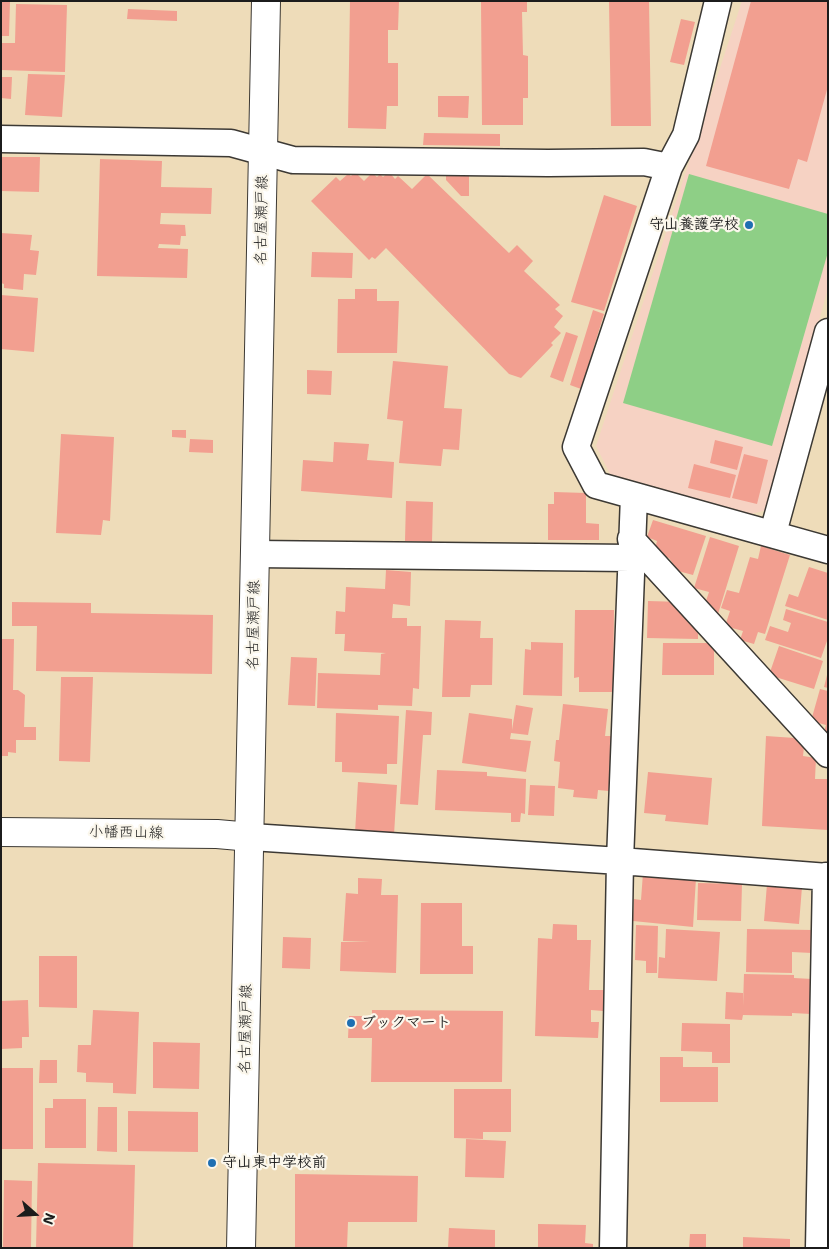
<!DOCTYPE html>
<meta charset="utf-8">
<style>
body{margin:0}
#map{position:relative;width:829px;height:1249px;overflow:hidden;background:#eedcb9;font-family:"Shantell Sans",sans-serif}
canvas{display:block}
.frame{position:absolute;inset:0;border:2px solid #1c1c1c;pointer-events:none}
.north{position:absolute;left:10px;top:1189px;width:50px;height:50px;-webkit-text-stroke:4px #fbf7ec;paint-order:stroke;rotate:109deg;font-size:14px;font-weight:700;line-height:20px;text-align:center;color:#1c1c1c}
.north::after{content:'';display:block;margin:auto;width:18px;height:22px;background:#1c1c1c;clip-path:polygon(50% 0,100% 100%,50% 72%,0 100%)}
</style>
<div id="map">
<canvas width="829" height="1249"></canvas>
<div class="frame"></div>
<div class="north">N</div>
</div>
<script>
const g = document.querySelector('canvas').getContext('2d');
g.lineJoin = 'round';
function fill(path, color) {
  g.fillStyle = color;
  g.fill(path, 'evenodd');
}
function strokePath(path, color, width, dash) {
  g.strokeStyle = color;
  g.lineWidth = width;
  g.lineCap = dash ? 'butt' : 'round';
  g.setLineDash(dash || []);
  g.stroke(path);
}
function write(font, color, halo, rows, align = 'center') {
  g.font = font + ' "Shantell Sans","Klee One",sans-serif';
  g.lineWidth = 4.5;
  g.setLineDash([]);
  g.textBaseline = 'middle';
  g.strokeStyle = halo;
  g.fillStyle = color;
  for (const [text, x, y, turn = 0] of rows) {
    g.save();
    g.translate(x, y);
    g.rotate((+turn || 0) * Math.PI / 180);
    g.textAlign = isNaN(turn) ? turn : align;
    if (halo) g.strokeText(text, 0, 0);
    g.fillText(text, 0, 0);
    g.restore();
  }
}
fill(new Path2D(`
 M 742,1 L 828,1 L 828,288 L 767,510 L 751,514 L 610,474 L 596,446 Z`), '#f6d2c3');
fill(new Path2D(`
 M 689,174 L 828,214 L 828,252 L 772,446 L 623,403 Z`), '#8ecf86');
fill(new Path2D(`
 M 1,1 L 10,1 L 9,36 L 1,36 Z
 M 350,1 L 399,1 L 398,30 L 388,30 L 388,63 L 398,63 L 398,106 L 387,106 L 386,129 L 348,128 Z
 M 481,1 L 527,1 L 527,12 L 522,12 L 523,55 L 528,56 L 528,98 L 523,98 L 523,125 L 482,125 Z
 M 609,1 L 649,1 L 651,126 L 611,126 Z
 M 751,1 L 828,1 L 828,86 L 807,162 L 798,159 L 789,189 L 706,166 Z
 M 16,4 L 67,5 L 65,72 L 1,70 L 1,43 L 15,43 Z
 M 128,9 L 177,11 L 177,21 L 127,19 Z
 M 681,19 L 695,22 L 684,65 L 670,62 Z
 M 28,74 L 65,75 L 62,117 L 25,115 Z
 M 1,77 L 12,77 L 11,99 L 1,98 Z
 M 438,96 L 469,96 L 468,118 L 438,117 Z
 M 424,133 L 500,134 L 500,146 L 423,145 Z
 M 1,157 L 40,157 L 39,192 L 1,191 Z
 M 100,159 L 162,161 L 161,187 L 212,188 L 211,214 L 161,213 L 160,224 L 185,225 L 186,236 L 181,236 L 180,245 L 159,244 L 158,248 L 188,249 L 187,278 L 97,276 Z
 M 355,172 L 364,181 L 372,173 L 377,177 L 380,174 L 383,177 L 389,172 L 395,179 L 398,176 L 412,189 L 427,174 L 509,253 L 517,245 L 533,261 L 524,271 L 560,305 L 555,309 L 563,316 L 554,327 L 561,333 L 551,343 L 553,345 L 521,378 L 509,374 L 386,248 L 375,259 L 372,257 L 369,260 L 311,201 L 336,177 L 340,181 L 348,174 L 351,176 Z
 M 446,175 L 469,175 L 469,196 L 461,196 L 446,180 Z
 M 604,195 L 637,206 L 604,311 L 571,302 Z
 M 1,233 L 32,235 L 30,250 L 39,251 L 36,275 L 24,274 L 23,290 L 4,288 L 4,284 L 1,283 Z
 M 312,252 L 353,253 L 352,278 L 311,277 Z
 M 355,289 L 377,289 L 377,301 L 399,301 L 397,353 L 337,353 L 338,299 L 355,299 Z
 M 1,295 L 38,298 L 34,352 L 1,349 Z
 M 593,310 L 604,314 L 581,389 L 570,385 Z
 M 566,332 L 578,336 L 563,382 L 550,377 Z
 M 393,361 L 448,366 L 444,408 L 462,409 L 459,450 L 443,449 L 441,466 L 399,463 L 403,421 L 387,419 Z
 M 307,370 L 332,371 L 331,395 L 307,394 Z
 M 172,430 L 186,430 L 186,438 L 172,437 Z
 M 61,434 L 114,437 L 110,521 L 103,520 L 101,535 L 56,533 Z
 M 190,439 L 213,440 L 213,453 L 189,452 Z
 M 715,440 L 743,447 L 737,470 L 710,463 Z
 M 334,442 L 369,444 L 367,460 L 394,462 L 392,498 L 301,491 L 303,460 L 333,462 Z
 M 744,454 L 768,460 L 757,504 L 732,498 Z
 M 694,464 L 736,475 L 730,498 L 688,488 Z
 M 554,492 L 586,493 L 586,523 L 599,524 L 599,540 L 548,540 L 548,504 L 554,504 Z
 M 406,501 L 433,502 L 432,542 L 405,541 Z
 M 653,520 L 706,536 L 693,575 L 678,571 L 669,558 L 659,555 L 655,549 L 657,541 L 647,537 Z
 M 710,537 L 739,546 L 718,614 L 703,610 L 709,592 L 694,588 Z
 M 761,546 L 790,555 L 765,634 L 758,632 L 754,644 L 740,640 L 743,631 L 725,626 L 730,611 L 721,608 L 727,590 L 739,593 L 750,557 L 758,559 Z
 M 809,567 L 828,573 L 828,620 L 785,606 L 789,594 L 798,597 Z
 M 386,570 L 411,572 L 410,606 L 393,604 L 392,618 L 407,618 L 407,626 L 421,626 L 419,689 L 413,688 L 412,706 L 378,705 L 378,710 L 317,708 L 318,673 L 380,675 L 381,654 L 386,653 L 344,651 L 345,634 L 335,634 L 336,611 L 345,612 L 346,587 L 385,589 Z
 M 648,601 L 682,602 L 698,620 L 698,639 L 647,638 Z
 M 12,602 L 91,603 L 91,613 L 213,615 L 212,674 L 36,671 L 37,626 L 12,626 Z
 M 786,609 L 828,622 L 828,638 L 821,658 L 765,640 L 770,626 L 788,632 L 791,623 L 783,620 Z
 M 575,610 L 614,610 L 613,692 L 579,692 L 579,677 L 574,678 Z
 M 445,620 L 481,621 L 480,638 L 493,638 L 492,685 L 471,685 L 470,697 L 442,697 Z
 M 1,639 L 14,639 L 13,690 L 18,690 L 25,695 L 24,727 L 36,727 L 36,740 L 16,740 L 16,753 L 8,752 L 8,756 L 1,756 Z
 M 531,642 L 563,643 L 562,696 L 523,695 L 525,649 L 531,650 Z
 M 663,643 L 714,643 L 714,675 L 662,675 Z
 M 779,646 L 823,661 L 814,689 L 769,675 Z
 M 291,657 L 317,658 L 315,706 L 288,705 Z
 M 827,675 L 828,675 L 828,688 L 824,687 Z
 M 61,677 L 93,677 L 90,762 L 59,761 Z
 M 820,689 L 828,691 L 828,733 L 824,732 L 826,725 L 811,721 Z
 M 563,704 L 608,709 L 605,736 L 614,736 L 609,791 L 598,790 L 597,799 L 573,797 L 574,790 L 558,788 L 560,762 L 554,761 L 556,740 L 559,740 Z
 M 516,705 L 533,708 L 528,735 L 511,733 L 510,739 L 531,741 L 526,772 L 462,763 L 469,713 L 512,719 L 512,730 Z
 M 406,710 L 432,712 L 431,735 L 423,735 L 418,805 L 400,804 Z
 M 336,713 L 399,716 L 397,764 L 387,764 L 387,774 L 342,772 L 342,762 L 335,762 Z
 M 766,736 L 795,738 L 804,747 L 803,756 L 816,758 L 815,779 L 828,779 L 828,830 L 762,826 Z
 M 437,770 L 487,772 L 487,776 L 526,779 L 525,814 L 521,813 L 520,822 L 511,822 L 511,813 L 435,810 Z
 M 648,772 L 712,778 L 708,825 L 665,821 L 666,815 L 644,813 Z
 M 358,782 L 397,785 L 394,835 L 355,833 Z
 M 530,785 L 555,786 L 554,816 L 528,815 Z
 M 643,873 L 696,878 L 693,927 L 633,921 L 634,899 L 641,900 Z
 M 358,878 L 382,879 L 381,895 L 398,895 L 396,973 L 340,971 L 341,942 L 370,942 L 343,941 L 346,893 L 358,894 Z
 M 698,883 L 742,884 L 741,921 L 697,920 Z
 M 767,884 L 802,887 L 799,924 L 764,921 Z
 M 421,903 L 462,903 L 462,946 L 473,946 L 473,974 L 420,974 Z
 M 553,924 L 577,925 L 577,940 L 591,940 L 589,990 L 604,990 L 603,1011 L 591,1010 L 591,1022 L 599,1022 L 598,1038 L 535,1036 L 538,938 L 552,939 Z
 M 636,925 L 658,926 L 657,973 L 646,973 L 646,961 L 635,960 Z
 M 666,929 L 720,932 L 717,981 L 658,978 L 659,957 L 665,958 Z
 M 747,929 L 813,930 L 812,953 L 792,952 L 792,973 L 746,972 Z
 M 283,937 L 311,938 L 310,969 L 282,968 Z
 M 39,956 L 77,956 L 77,1008 L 39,1007 Z
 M 744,974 L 794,975 L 794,978 L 812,979 L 811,1014 L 792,1013 L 792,1016 L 743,1015 L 742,1020 L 725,1019 L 726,992 L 743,993 L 743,1006 Z
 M 28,1000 L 29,1037 L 22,1037 L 22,1048 L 1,1049 L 1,1001 Z
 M 93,1010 L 139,1012 L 136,1094 L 113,1093 L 113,1083 L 86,1082 L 86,1073 L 77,1072 L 78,1045 L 91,1045 Z
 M 372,1010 L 503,1011 L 502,1082 L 371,1082 L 372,1038 L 348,1038 L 349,1016 L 372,1016 Z
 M 682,1023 L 730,1024 L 730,1063 L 712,1063 L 712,1052 L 681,1051 Z
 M 153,1042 L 200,1043 L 199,1089 L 153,1088 Z
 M 660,1057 L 683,1057 L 683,1067 L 718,1067 L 718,1102 L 660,1102 Z
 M 40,1060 L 57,1060 L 57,1083 L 39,1083 Z
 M 1,1068 L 33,1068 L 33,1149 L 1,1149 Z
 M 454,1089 L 511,1089 L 511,1132 L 483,1132 L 483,1139 L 454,1138 Z
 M 53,1099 L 86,1099 L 86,1148 L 45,1148 L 45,1108 L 53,1108 Z
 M 98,1107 L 117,1107 L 117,1152 L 97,1151 Z
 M 128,1111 L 198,1112 L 198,1152 L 128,1151 Z
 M 466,1139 L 506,1141 L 504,1178 L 465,1177 Z
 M 38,1163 L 135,1165 L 133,1248 L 36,1248 Z
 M 295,1174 L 418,1176 L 417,1222 L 348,1222 L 347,1248 L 295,1248 Z
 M 4,1180 L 32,1181 L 31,1248 L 3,1248 Z
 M 538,1224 L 586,1225 L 585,1243 L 593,1244 L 593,1248 L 538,1248 Z
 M 449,1228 L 495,1230 L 495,1248 L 448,1248 Z
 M 690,1234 L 706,1234 L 706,1248 L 689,1248 Z
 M 743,1237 L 790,1239 L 790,1248 L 743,1248 Z`), '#f29f90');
const minor = new Path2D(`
 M 718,1 L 686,135 L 669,167 L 576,447 L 596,485 L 828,550
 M 1,139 L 231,143 L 293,160 L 548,163 L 644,162 L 669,167
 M 773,533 L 828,332
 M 631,539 L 828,754
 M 255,554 L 630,558
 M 251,837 L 620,861 L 828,877
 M 613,1248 L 620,861 L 634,496
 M 819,1248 L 826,876`);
const tertiary = new Path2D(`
 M 1,832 L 217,834 L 251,837`);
const primary = new Path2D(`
 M 241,1248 L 266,1`);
strokePath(minor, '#3c3934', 29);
strokePath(tertiary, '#3c3934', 30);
strokePath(primary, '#3c3934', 30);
strokePath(minor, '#fff', 26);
strokePath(tertiary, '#fff', 28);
strokePath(primary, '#fff', 28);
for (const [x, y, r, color] of [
 [749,225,5,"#1f6fb2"],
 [351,1023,5,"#1f6fb2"],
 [212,1163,5,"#1f6fb2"]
]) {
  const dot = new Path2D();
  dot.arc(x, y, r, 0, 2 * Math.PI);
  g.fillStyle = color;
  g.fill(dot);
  strokePath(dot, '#fbf7ec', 2);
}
write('15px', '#1c1c1c', '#fbf7ec', [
 ["名古屋瀬戸線",262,220,-89],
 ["名古屋瀬戸線",254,625,-89],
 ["小幡西山線",126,833,1],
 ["名古屋瀬戸線",246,1029,-89]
]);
write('bold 15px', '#1c1c1c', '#fbf7ec', [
 ["守山養護学校",739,225,"right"],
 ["ブックマート",361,1023],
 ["守山東中学校前",222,1163]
], 'left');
</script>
